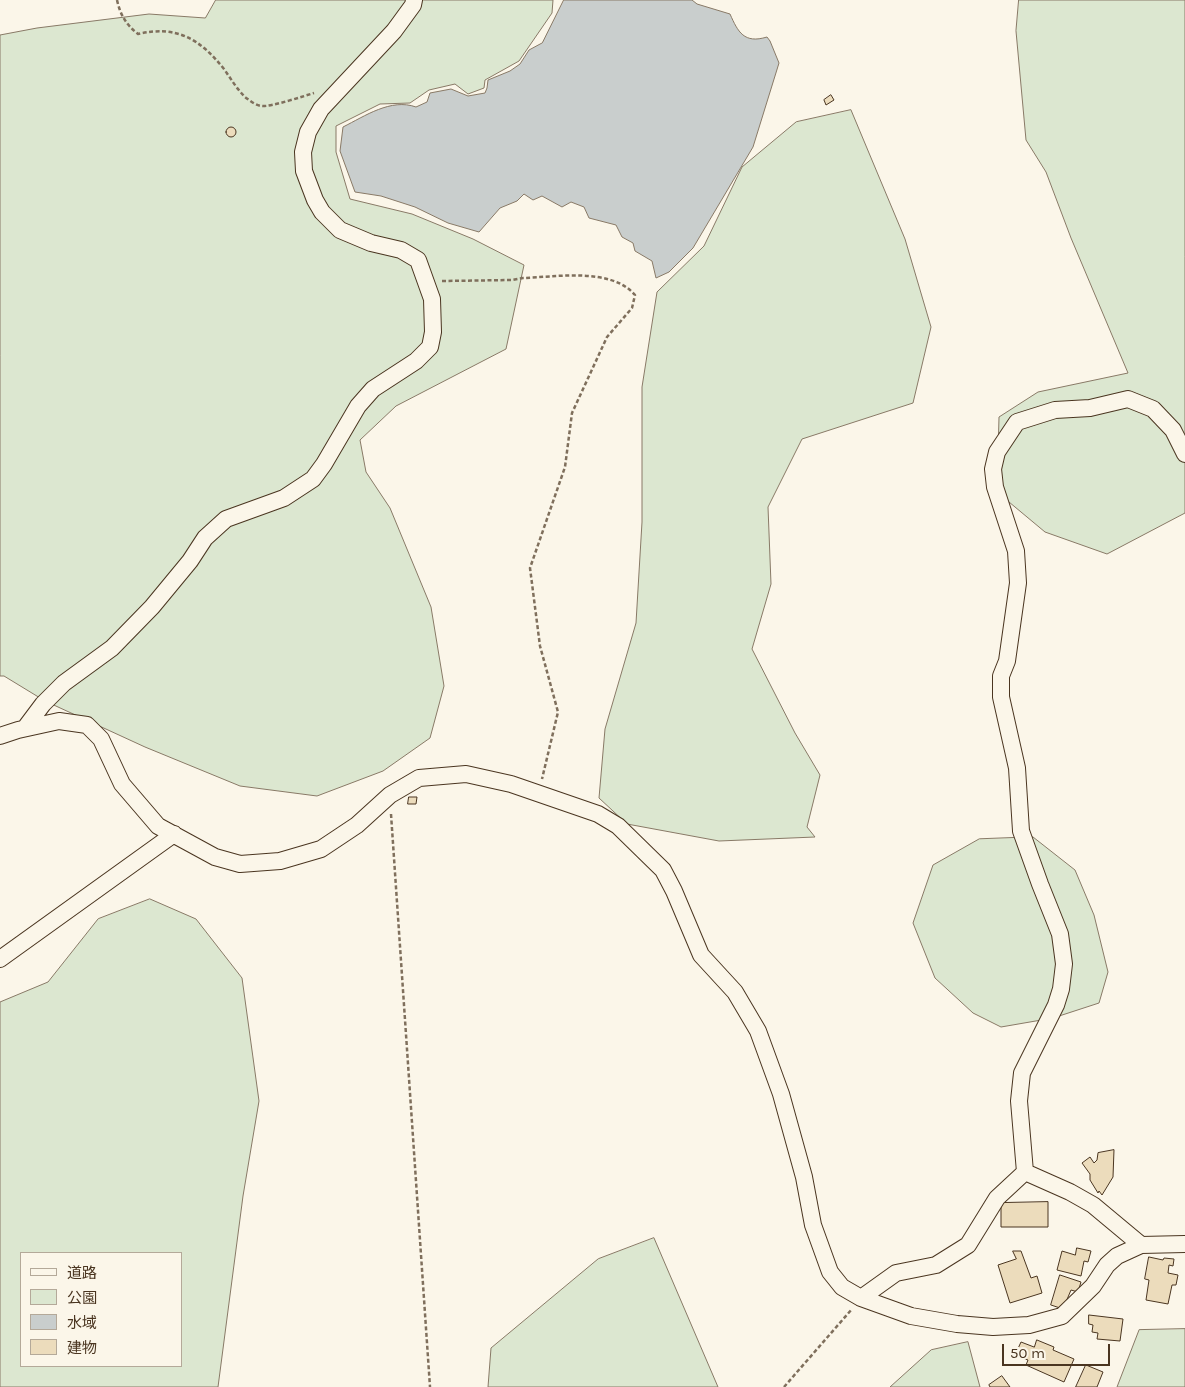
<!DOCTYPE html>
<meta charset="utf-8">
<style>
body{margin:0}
#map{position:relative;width:1185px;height:1387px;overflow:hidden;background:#fbf6e9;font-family:Karla,"Noto Sans JP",sans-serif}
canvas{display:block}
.legend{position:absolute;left:20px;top:1252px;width:162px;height:115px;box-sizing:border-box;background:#fbf6e9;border:1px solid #b4a999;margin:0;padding:6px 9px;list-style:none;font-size:15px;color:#4a3520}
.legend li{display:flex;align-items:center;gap:10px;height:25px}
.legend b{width:25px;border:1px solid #b4a999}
.scale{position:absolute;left:1002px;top:1344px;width:108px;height:22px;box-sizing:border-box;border:2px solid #4a3520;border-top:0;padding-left:6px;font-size:15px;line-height:18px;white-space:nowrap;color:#4a3520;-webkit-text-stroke:4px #fbf6e9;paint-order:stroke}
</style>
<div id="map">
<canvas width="1185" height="1387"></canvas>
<ul class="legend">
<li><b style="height:6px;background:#fbf6e9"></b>道路</li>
<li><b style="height:14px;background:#dce7d0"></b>公園</li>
<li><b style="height:14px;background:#c9cecd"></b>水域</li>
<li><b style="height:14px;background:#ecdcbc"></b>建物</li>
</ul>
<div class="scale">50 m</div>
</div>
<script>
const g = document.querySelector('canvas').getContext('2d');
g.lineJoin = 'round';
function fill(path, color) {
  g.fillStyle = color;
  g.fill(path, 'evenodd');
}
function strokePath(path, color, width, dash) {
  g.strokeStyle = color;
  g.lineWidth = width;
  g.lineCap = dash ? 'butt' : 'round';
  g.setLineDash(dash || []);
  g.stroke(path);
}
const green = new Path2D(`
 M 216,0 L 553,0 L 552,13 L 519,61 L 485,80 L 484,88 L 468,94 L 455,84 L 429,90 L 410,103 L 380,104 L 336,126 L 336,152 L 350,199 L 412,214 L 473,239 L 524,265 L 506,349 L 396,406 L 360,440 L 366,472 L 390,508 L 431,607 L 444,686 L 430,738 L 383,771 L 317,796 L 240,786 L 145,747 L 45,701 L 4,676 L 0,676 L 0,35 L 37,28 L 149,14 L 205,18 Z
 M 1019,0 L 1185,0 L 1185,513 L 1107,554 L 1045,532 L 997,492 L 999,417 L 1038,392 L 1128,373 L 1071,238 L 1046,172 L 1026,140 L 1016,31 Z
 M 851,110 L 905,239 L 931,327 L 913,403 L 802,439 L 768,507 L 771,584 L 752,649 L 795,733 L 820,775 L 807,827 L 815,837 L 719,841 L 627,824 L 599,798 L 605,729 L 636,623 L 642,522 L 642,387 L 657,292 L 704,246 L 742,167 L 796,122 Z
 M 1033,837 L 1075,870 L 1094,915 L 1108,972 L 1099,1003 L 1053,1018 L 1001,1027 L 973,1013 L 935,978 L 913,923 L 933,865 L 979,839 Z
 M 150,899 L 196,919 L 242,978 L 259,1101 L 243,1196 L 218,1387 L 0,1387 L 0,1002 L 48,982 L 98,919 ZM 21,1253 L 181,1253 L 181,1366 L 21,1366 Z
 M 654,1238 L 718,1387 L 488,1387 L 491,1348 L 598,1259 Z
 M 1185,1329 L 1185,1387 L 1117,1387 L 1139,1330 Z
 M 968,1342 L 980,1387 L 890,1387 L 931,1350 Z`);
fill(green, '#dce7d0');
strokePath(green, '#887966', 1);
const water = new Path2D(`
 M 564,0 L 692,0 L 697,4 L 730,14 C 738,32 744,44 767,37 L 770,41 L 779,63 L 753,147 L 693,248 L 669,272 L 656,278 L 652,261 L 635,251 L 633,243 L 622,237 L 616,225 L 589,218 L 584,207 L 571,202 L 562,207 L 542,196 L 533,200 L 524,194 L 517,201 L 500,208 L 479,232 L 448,223 L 415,207 L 381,196 L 355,192 L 340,151 L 343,127 C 365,116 391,98 416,107 L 427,102 L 430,93 L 451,89 L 468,96 L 485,93 L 487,88 L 488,80 L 510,71 L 520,64 L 529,50 L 542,43 Z`);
fill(water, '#c9cecd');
strokePath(water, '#887966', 1);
const building = new Path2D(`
 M 831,95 L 834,100 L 826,105 L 824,100 Z
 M226 132a5 5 0 1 1 10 0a5 5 0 1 1-10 0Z
 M 409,797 L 417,797 L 416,804 L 408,804 Z
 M 1114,1150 L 1113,1177 L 1102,1195 L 1099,1191 L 1098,1193 L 1090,1180 L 1090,1174 L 1082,1163 L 1090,1157 L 1094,1163 L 1097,1160 L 1098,1153 Z
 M 1048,1202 L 1048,1227 L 1001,1227 L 1001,1203 Z
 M 1077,1248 L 1091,1251 L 1088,1262 L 1084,1261 L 1081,1276 L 1057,1270 L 1062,1251 L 1075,1255 Z
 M 1013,1251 L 1021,1251 L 1031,1278 L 1037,1276 L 1042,1293 L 1010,1303 L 998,1265 L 1016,1259 Z
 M 1149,1257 L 1163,1260 L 1164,1258 L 1174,1259 L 1173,1266 L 1169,1265 L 1168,1273 L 1178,1275 L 1176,1285 L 1172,1285 L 1168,1304 L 1146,1300 L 1149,1280 L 1145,1279 Z
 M 1060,1275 L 1081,1282 L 1078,1292 L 1071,1290 L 1063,1309 L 1051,1305 Z
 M 1089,1315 L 1123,1319 L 1120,1341 L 1097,1339 L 1098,1333 L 1092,1332 L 1093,1325 L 1089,1324 Z
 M 1037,1340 L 1054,1347 L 1053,1350 L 1074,1359 L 1064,1382 L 1026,1365 L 1028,1360 L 1015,1355 L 1021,1342 L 1034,1347 Z
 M 1086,1365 L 1103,1372 L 1097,1387 L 1076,1387 Z
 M 1002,1376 L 1010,1387 L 990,1387 L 989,1385 Z`);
fill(building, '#ecdcbc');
strokePath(building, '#4a3520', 1);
const minor = new Path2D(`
 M 25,728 L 43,704 L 64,683 L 112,648 L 152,607 L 190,561 L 205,538 L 226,519 L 284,498 L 313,479 L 324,464 L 358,406 L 373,389 L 416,361 L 430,347 L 433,332 L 432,299 L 418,260 L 401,250 L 371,243 L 340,230 L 322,212 L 315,200 L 304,171 L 303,152 L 308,132 L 321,109 L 394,31 L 413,5 L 414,0
 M 0,736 L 18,730 L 59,721 L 87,725 L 101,739 L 122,784 L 158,826 L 215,857 L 240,864 L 280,861 L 321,849 L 357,825 L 390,795 L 419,778 L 466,774 L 511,784 L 598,814 L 618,826 L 663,870 L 674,891 L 701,955 L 735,992 L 758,1031 L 781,1094 L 804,1177 L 813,1225 L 830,1272 L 842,1287 L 861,1298 L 911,1316 L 957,1324 L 993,1327 L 1029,1325 L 1062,1316 L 1093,1286 L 1107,1265 L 1117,1256 L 1141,1245 L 1185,1244
 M 0,959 L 174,834
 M 1025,1172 L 1019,1101 L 1022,1073 L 1056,1005 L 1061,989 L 1064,964 L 1060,934 L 1040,884 L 1021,831 L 1017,768 L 1001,697 L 1001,676 L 1007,661 L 1018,583 L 1016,551 L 995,487 L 993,469 L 997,452 L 1017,422 L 1055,410 L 1090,408 L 1128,399 L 1153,409 L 1173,430 L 1185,454
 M 1025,1172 L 1070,1192 L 1093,1205 L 1141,1245
 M 861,1298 L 896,1273 L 936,1265 L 968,1245 L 997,1198 L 1025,1172`);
strokePath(minor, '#4a3520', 18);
strokePath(new Path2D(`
 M 117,0 C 120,14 126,25 138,34 C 177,25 200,39 224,69 C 231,79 237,89 245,97 C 249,100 256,106 262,106 C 271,107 304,96 314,93
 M 442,281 L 512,280 L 523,278 C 556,277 611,267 635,295 L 632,308 L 607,337 L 572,413 L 565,467 L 530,568 L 540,646 L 558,712 L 542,779
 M 391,814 L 430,1387
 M 784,1387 L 852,1309`), '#7f6f5c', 2.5, [4, 2.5]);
strokePath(minor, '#fbf6e9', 16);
</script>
